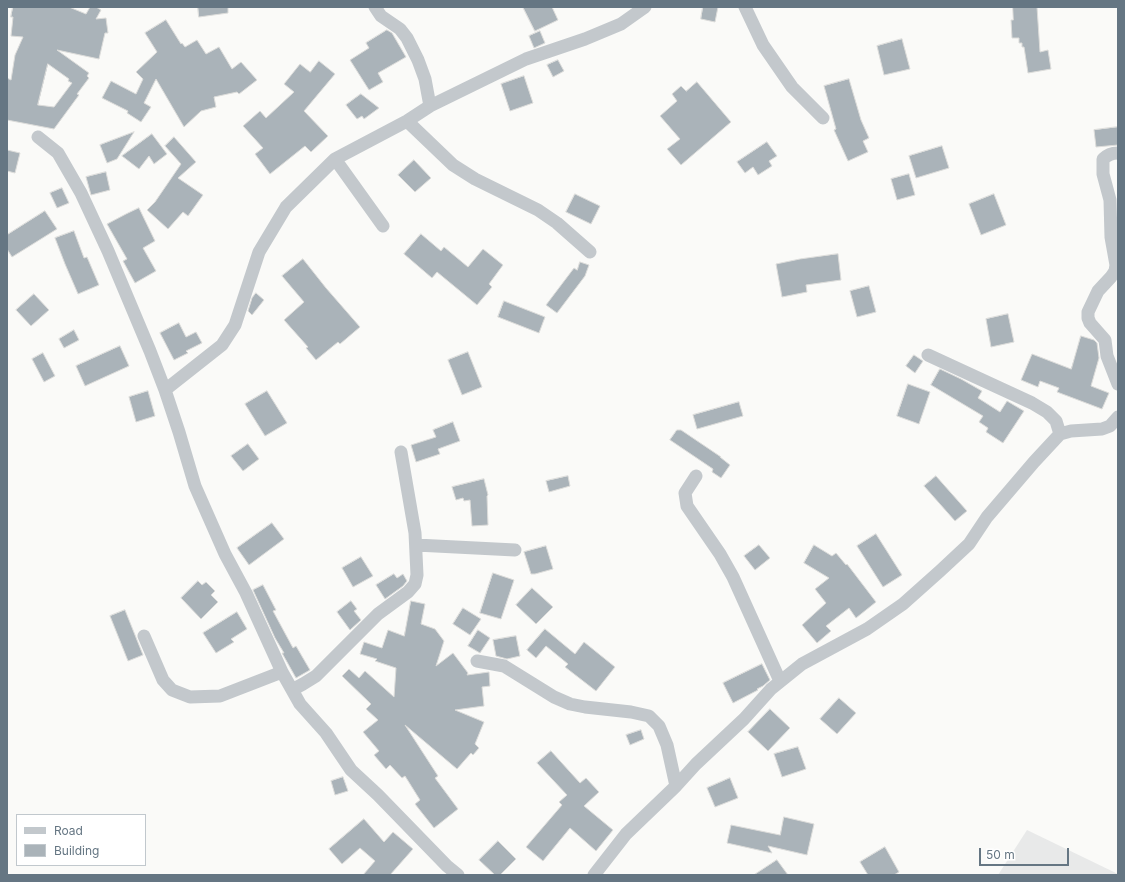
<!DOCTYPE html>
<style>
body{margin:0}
#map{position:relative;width:1125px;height:882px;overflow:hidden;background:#fafaf8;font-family:Inter,sans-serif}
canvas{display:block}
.frame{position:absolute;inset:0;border:8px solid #657683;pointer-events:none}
.legend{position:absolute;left:16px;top:814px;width:130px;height:52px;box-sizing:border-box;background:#fff;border:1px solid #c1c8cd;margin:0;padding:5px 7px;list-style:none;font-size:12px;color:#657683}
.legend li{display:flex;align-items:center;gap:8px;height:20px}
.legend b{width:20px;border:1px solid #c1c8cd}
.scale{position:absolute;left:979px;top:848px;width:90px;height:18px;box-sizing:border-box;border:2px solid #657683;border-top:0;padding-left:5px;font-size:12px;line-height:14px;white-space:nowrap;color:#657683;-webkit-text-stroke:3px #fff;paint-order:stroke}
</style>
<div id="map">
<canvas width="1125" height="882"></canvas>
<div class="frame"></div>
<ul class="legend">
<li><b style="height:5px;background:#c3c8cc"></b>Road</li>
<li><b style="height:11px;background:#aab3b9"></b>Building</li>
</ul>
<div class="scale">50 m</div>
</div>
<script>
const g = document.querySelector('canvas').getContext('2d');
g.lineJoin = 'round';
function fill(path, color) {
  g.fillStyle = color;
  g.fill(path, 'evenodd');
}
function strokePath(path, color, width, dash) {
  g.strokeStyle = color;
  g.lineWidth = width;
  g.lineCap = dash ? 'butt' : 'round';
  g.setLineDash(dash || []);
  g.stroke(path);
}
fill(new Path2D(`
 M 1027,830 L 1118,874 L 1118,875 L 998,875 Z`), '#e8e9e9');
const building = new Path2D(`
 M 13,7 L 69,7 L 86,14 L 90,7 L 96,7 L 101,10 L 96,19 L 106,18 L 108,33 L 105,33 L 99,59 L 57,50 L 89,73 L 87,76 L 89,78 L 77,94 L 79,95 L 54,129 L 7,120 L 7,78 L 11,80 L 15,55 L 23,37 L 11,36 L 13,17 L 11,17 ZM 48,64 L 69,79 L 68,81 L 72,83 L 54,107 L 38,105 Z
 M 198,7 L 228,7 L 228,13 L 199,17 Z
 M 523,7 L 552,7 L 558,20 L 535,31 Z
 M 703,7 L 718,7 L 715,22 L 701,19 Z
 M 1013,7 L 1037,7 L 1040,52 L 1048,50 L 1051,69 L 1028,73 L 1024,47 L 1022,47 L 1022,43 L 1019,43 L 1019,38 L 1012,38 L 1011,20 L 1013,20 Z
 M 166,20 L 181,44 L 182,43 L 185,47 L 197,40 L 206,54 L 219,47 L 232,69 L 241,62 L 257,80 L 239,94 L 237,92 L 214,97 L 216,107 L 201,111 L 184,127 L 156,79 L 144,103 L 151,107 L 141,122 L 127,113 L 128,111 L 102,98 L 111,81 L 136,94 L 143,79 L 136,72 L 157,52 L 145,33 Z
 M 387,30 L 392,33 L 406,57 L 378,73 L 383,82 L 369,90 L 350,60 L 369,48 L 366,43 Z
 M 540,31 L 545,43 L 534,48 L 529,36 Z
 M 902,39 L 910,69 L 884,75 L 877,46 Z
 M 558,60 L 564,71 L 553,77 L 547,65 Z
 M 319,61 L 335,74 L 304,111 L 328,136 L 311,152 L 305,146 L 270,174 L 255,154 L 263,148 L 243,126 L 260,111 L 266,118 L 294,92 L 284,84 L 300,64 L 310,72 Z
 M 524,76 L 533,103 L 510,111 L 501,84 Z
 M 849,79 L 861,120 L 869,138 L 863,141 L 868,152 L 848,161 L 834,130 L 836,129 L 824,86 Z
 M 697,82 L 731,122 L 681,165 L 667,149 L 680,139 L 660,116 L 677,101 L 672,94 L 681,86 L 686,91 Z
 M 361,94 L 379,108 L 364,119 L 362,116 L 357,119 L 346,105 Z
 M 1118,127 L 1118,145 L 1096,147 L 1094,130 Z
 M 134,132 L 117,159 L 107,163 L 100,145 Z
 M 152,134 L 167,154 L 154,164 L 149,156 L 139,169 L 122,156 Z
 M 174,137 L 196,162 L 178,178 L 203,195 L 188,216 L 183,212 L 168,229 L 147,210 L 155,202 L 181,164 L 165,146 Z
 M 767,142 L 777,156 L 769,161 L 772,166 L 758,175 L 753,167 L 745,173 L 737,162 Z
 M 942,146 L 949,168 L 916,178 L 909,156 Z
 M 7,150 L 20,153 L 15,173 L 7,171 Z
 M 414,160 L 431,178 L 415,192 L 398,175 Z
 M 106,172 L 110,190 L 91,195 L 86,177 Z
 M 909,174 L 915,195 L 897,200 L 891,179 Z
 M 62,188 L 69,203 L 57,208 L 50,193 Z
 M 575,194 L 600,206 L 591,224 L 566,212 Z
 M 994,194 L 1006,225 L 981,235 L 969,204 Z
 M 139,208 L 155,241 L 143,248 L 156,271 L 135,283 L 123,261 L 127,259 L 107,224 L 126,214 Z
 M 45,211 L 57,229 L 12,257 L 7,249 L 7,235 Z
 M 74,231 L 84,258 L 87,257 L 99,285 L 78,294 L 65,264 L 55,238 Z
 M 421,234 L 441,251 L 444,247 L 468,267 L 483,249 L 503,265 L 489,284 L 492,287 L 477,305 L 437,272 L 432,278 L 404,254 Z
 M 838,254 L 841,280 L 806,285 L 807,292 L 782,297 L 776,264 L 800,259 Z
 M 303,259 L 326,288 L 360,327 L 340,344 L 338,342 L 316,360 L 306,348 L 308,347 L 284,320 L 304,302 L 282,276 Z
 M 580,262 L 589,265 L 585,276 L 557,313 L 546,305 L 574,268 L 577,270 Z
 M 869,286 L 876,312 L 857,317 L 850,291 Z
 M 256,293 L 264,300 L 252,315 L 248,311 L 252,298 Z
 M 34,294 L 49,310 L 31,326 L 16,310 Z
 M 504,301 L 545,317 L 539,333 L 498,317 Z
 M 1008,314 L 1014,342 L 991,347 L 986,319 Z
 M 179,323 L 186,337 L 196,332 L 202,343 L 186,351 L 188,353 L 174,360 L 160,333 Z
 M 74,330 L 79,340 L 64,348 L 59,339 Z
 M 1081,336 L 1094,340 L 1097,343 L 1099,358 L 1091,386 L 1109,393 L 1102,409 L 1057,392 L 1059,388 L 1040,381 L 1038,387 L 1021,380 L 1032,354 L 1071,369 Z
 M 120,346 L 129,366 L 85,386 L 76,366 Z
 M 468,352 L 482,387 L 462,395 L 448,360 Z
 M 43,353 L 55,376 L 44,382 L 32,359 Z
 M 914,355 L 923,361 L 915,373 L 906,366 Z
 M 940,369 L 961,379 L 982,391 L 978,398 L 1000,412 L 1007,401 L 1024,411 L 1003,443 L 986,432 L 988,428 L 979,422 L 983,416 L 931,385 Z
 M 908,384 L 930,392 L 919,424 L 897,416 Z
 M 148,391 L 155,416 L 136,422 L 129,397 Z
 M 267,391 L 287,423 L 265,436 L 245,404 Z
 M 739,402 L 743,416 L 697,429 L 693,415 Z
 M 453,422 L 460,441 L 438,449 L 440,454 L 416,462 L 411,445 L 436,437 L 433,430 Z
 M 677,430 L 681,430 L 721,457 L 720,457 L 730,465 L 721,478 L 712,472 L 713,469 L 670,440 Z
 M 248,444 L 259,459 L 243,471 L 231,456 Z
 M 568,476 L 570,486 L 549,492 L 546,481 Z
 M 936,476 L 967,511 L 955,521 L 924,486 Z
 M 484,479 L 488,495 L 487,496 L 488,525 L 472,526 L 470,500 L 464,501 L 463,498 L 456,500 L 452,487 Z
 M 272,523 L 284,539 L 249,565 L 237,548 Z
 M 876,534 L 902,575 L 883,587 L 857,546 Z
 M 759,545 L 770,558 L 755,570 L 744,556 Z
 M 814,545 L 832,556 L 836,553 L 846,565 L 847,564 L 876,602 L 856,618 L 849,608 L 826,626 L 831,631 L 817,643 L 802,625 L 826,603 L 815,589 L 829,578 L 804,563 Z
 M 546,546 L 553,569 L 535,574 L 531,574 L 524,552 Z
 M 361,557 L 373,576 L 353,587 L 342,568 Z
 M 493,573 L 514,580 L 501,619 L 480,613 Z
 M 394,574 L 397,578 L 403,574 L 407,581 L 403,586 L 385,599 L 376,585 Z
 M 198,581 L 202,585 L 206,582 L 215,591 L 211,595 L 218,602 L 201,619 L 181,598 Z
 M 263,585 L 276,610 L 273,611 L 293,648 L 296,646 L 310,670 L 296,678 L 282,653 L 284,653 L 275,638 L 253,590 Z
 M 532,588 L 553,607 L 536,624 L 516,605 Z
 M 351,601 L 357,609 L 354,611 L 361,620 L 350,630 L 337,612 Z
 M 411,601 L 425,604 L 421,624 L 435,629 L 444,641 L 436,666 L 453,653 L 468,673 L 467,675 L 489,672 L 490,686 L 482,687 L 484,706 L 455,710 L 484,722 L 475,744 L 479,748 L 473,755 L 471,753 L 457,769 L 405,725 L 438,776 L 435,778 L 458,809 L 434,828 L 415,804 L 420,800 L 405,776 L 402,778 L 390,765 L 386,769 L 374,755 L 379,751 L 363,732 L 378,720 L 366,709 L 371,704 L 342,676 L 349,669 L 359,678 L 365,671 L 394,697 L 396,668 L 375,661 L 377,659 L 360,654 L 364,642 L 382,648 L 388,630 L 404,636 Z
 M 463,608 L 481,619 L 470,635 L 453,624 Z
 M 125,610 L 143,655 L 128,661 L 110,616 Z
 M 237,612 L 247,629 L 231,639 L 234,642 L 216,653 L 203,633 Z
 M 545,629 L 575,654 L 584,642 L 615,667 L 596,691 L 565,667 L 568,664 L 546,646 L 536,658 L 527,650 Z
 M 478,630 L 490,638 L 480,653 L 468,646 Z
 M 516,636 L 520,656 L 507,659 L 496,656 L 493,640 Z
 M 762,664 L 770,680 L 763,686 L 757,689 L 758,690 L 733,703 L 723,683 Z
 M 839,698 L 856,713 L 837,734 L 820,719 Z
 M 770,709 L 790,728 L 768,751 L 748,732 Z
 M 641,730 L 644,739 L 630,745 L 626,735 Z
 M 798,747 L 806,769 L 782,777 L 774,754 Z
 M 551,751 L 580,783 L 586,778 L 599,792 L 584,806 L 613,830 L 596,851 L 570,828 L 543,861 L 526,847 L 562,805 L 559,802 L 567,795 L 537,763 Z
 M 343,777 L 348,791 L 335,795 L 331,781 Z
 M 730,778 L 738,798 L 715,807 L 707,788 Z
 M 784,817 L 814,824 L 807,855 L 768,846 L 772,853 L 727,843 L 731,825 L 780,835 Z
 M 364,819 L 384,842 L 393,832 L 413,849 L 390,875 L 363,875 L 375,861 L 360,848 L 342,864 L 329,849 Z
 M 498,841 L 516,859 L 500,875 L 495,875 L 479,860 Z
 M 885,847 L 899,872 L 894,875 L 868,875 L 860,862 Z
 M 777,860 L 788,875 L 754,875 Z`);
fill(building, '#aab3b9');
strokePath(building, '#dcdcda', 1);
strokePath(new Path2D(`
 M 375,7 L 381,16 L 400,29 L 407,38 L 418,60 L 425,79 L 430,106
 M 745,7 L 763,45 L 792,87 L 823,118
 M 407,121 L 453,165 L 475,179 L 538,210 L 557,223 L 590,252
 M 38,137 L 58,153 L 81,193 L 108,251 L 150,351 L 165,390 L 179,432 L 195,486 L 225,554 L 246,593 L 282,672 L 300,704 L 326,733 L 351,770 L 378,795 L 447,866 L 458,875
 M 1118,153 C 1111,153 1108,155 1103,159 L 1103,174 L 1110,200 L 1111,237 L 1116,265 L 1115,271 L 1111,277 L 1098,291 L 1088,312 L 1088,318 L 1090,323 L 1105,340 L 1107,356 L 1118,384
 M 335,159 L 383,226
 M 928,355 L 1032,403 L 1047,412 L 1056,421 L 1060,434
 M 165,390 L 222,345 L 235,325 L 259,252 L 286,207 L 335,159 L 407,121 L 430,106 L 526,59 L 585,39 L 621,24 L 645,7
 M 696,476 L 685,493 L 687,506 L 720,554 L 733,577 L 780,681
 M 416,545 L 515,550
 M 144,636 L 163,680 L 172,690 L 190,697 L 220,696 L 282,672
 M 477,661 L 504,666 L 554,697 L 570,704 L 585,707 L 631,712 L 649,716 L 659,726 L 667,745 L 676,786
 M 292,690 L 303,684 L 316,676 L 378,614 L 408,592 L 415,584 L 417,575 L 415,533 L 401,452
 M 594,875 L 626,834 L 676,786 L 696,764 L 744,719 L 771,689 L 802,664 L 867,629 L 903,604 L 940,571 L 969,544 L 987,517 L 1034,462 L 1060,434 L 1071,431 L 1102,429 L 1110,426 L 1118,417`), '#c3c8cc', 13);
</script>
